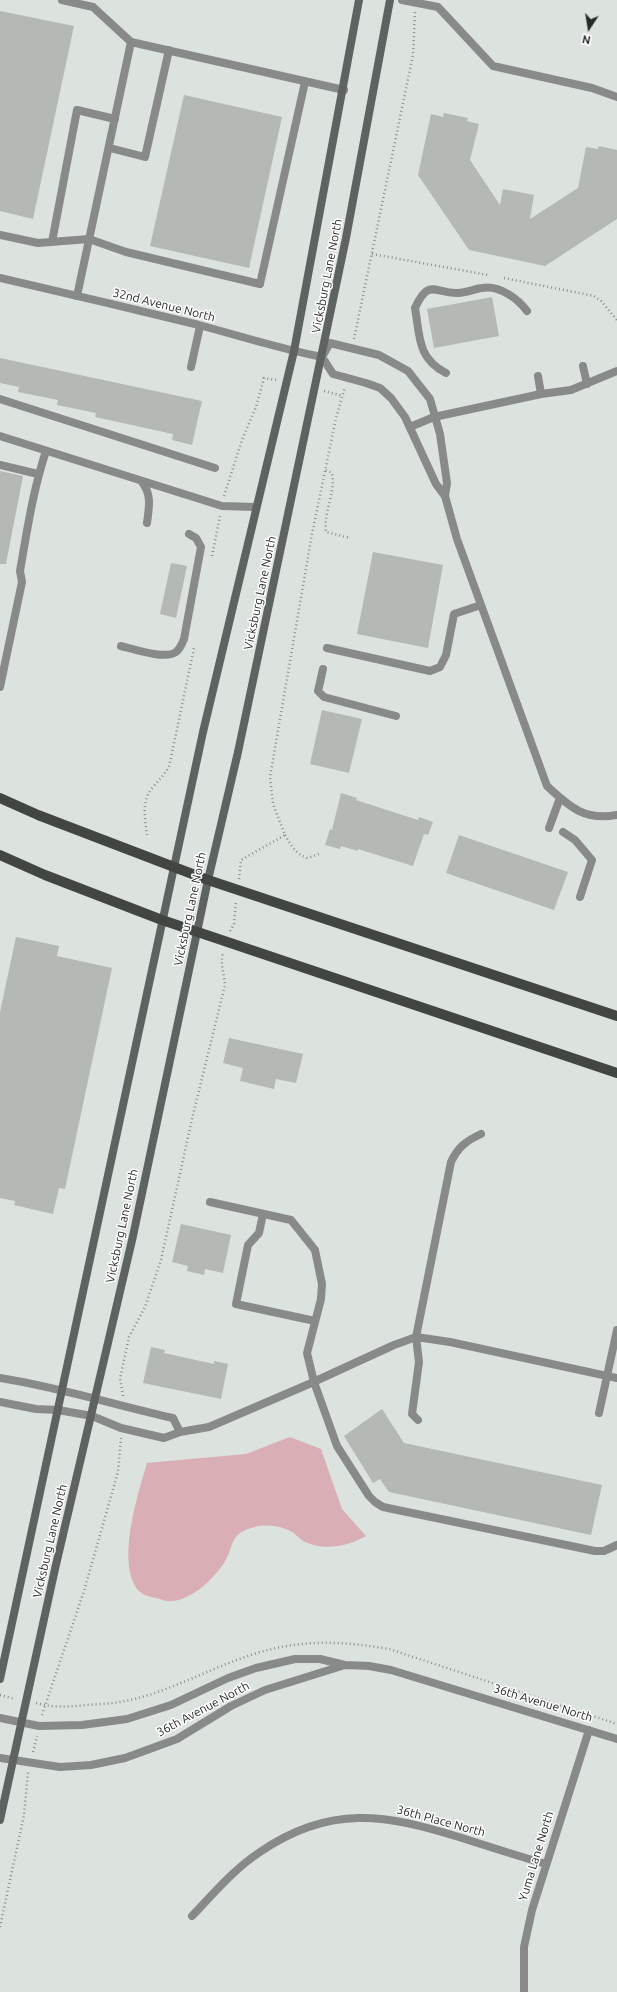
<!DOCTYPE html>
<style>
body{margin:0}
#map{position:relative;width:617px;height:1992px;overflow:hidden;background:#dce2de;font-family:Ubuntu,sans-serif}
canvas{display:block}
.north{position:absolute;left:569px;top:8px;width:40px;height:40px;-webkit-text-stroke:3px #fff;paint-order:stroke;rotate:192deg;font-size:11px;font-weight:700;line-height:16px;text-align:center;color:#282a28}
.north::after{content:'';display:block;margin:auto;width:14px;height:18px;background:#282a28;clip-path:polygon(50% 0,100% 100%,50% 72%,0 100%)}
</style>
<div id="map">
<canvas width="617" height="1992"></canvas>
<div class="north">N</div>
</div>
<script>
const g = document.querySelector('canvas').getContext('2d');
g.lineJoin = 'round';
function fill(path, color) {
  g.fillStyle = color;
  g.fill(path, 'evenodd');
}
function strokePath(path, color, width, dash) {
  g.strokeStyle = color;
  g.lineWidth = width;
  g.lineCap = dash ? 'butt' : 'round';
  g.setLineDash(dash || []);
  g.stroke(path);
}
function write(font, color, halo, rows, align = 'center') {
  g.font = font + ' Ubuntu,sans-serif';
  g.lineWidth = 3;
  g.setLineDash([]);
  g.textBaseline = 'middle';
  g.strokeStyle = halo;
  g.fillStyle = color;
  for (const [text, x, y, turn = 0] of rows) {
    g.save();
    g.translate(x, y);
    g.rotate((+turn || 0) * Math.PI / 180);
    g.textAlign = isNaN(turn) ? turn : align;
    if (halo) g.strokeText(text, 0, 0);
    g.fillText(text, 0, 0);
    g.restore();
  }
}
fill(new Path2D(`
 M 290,1437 L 321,1449 L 342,1509 L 366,1536 C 349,1546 324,1551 305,1542 C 299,1539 295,1532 288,1530 C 280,1526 264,1524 255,1527 C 228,1534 236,1543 224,1563 C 220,1569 214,1576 208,1582 C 200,1590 184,1601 171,1601 C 168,1602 163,1600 160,1599 C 152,1597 143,1596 138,1590 C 116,1562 138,1494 147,1463 L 246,1454 Z`), '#d9aeb5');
fill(new Path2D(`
 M 0,11 L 74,26 L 33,219 L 0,211 Z
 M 184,95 L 282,117 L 249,268 L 150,246 Z
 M 444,113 L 468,118 L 467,121 L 479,124 L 470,160 L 500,205 L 503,189 L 534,195 L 530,219 L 578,188 L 586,147 L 598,149 L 599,146 L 617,150 L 617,219 L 545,266 L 469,250 L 418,175 L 431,114 L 443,117 Z
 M 492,297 L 499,336 L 434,348 L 427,309 Z
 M 0,358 L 202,401 L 192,445 L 172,440 L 173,434 L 95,417 L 96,413 L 57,405 L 58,400 L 18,392 L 19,387 L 0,383 Z
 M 0,471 L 23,476 L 6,564 L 0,564 Z
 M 373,552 L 443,565 L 428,648 L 357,634 Z
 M 171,563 L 187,566 L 176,618 L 160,614 Z
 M 322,710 L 362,719 L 349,773 L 310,764 Z
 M 341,793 L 357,798 L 356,800 L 418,820 L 419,817 L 433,822 L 428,835 L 424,834 L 413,866 L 358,849 L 358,851 L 341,846 L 340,849 L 325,845 L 330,829 L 332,830 Z
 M 459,835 L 568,872 L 554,910 L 446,873 Z
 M 16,937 L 59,946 L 57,956 L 112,968 L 65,1189 L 59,1188 L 53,1214 L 14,1205 L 15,1201 L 0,1198 L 0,1012 Z
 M 229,1038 L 303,1054 L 296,1083 L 276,1079 L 274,1089 L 240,1081 L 243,1068 L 223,1063 Z
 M 181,1224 L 231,1235 L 223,1273 L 205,1269 L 204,1275 L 187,1271 L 188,1266 L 172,1262 Z
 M 151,1347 L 165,1350 L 164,1353 L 214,1364 L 214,1361 L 228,1364 L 221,1399 L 143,1383 Z
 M 382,1409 L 404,1443 L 602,1485 L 591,1535 L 389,1492 L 380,1479 L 373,1483 L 344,1436 Z`), '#b4b9b5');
strokePath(new Path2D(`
 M 372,254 L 488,275
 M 504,278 L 594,296 L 601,301 L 617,320
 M 354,339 L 413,55 L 415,12
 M 324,391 L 343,396
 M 326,470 L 332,473 C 336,493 323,512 326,532 L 350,538
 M 224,496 L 242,440 L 256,407 L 264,378 L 276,380
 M 212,556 L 220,516
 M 147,835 C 145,819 141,800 153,787 C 159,780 164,775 169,767 L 194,648
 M 285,835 C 291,845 296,855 308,858 L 319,854
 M 239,879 L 241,860 L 285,835 L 273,804 L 270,777 L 312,534 L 336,418 L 345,387
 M 230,931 L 234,924 L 236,901
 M 123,1396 L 120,1379 L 129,1337 L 145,1307 L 161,1260 L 192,1119 L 225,985 C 224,973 220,964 223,953
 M 0,1695 L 15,1699
 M 36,1703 C 53,1708 69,1707 87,1705 C 98,1704 109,1704 120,1702 C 167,1694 209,1668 254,1654 C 301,1639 342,1641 389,1649 L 617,1724
 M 42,1715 L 84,1591 L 118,1472 L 121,1438
 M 33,1752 L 37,1736
 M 0,1927 L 24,1815 L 28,1772`), '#8b8f8c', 2.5, [1, 3]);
strokePath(new Path2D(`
 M 62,0 L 93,7 L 131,42 L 344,90
 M 402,0 L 438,7 L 493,66 L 592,88 L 617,97
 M 110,148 L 145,157 L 169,50
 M 0,235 L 38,243 L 89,239 L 126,252 L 260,284 L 305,82
 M 52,242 L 77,110 L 115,119
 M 77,296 L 131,42
 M 583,366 L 587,384
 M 191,367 L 200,326
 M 446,373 C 417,358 420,336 415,308 C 429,277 435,294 458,293 C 466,293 474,289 482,288 C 500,285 518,299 527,311
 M 538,376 L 541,394
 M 0,399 L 215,468
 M 410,427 L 434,417 L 541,394 L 571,390 L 617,371
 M 0,436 L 222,506 L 256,507
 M 0,465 L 38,474
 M 142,482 C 152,495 149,507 147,523
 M 445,496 L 447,483 L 440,434 L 430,399 L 408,371 L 379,355 L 330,343 L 322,357 L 333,374 L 366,383 L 380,388 L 391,398 L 405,417 L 436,484 L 445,496 L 457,539 L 547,786 C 570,807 584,821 617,815
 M 121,646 C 133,649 166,660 176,652 C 180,649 182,644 184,639 L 201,547 L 196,538 L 189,534
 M 327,648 L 430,671 L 440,667 L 446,655 L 454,614 L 481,605
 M 323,669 L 318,691 L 324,697 L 396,716
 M 0,687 L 22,582 L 20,571 C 27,531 33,490 46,451
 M 549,828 L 560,798
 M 563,832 L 575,840 L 592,860 L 580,897
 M 210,1202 L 291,1220 L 315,1250 L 322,1284 L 321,1299 L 307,1353 L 314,1382 L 337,1446 L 369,1496 L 375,1502 L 383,1507 L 595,1551 L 604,1551 L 617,1545
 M 263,1214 L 259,1233 L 248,1245 L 236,1304 L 315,1321
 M 0,1378 C 58,1387 115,1405 173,1418 L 180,1432
 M 0,1402 L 36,1409 L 58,1410 L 92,1416 L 121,1428 L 164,1438 L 180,1432 L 209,1427 L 309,1384 L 394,1345 L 416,1337 L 450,1342 L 617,1378
 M 599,1413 L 617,1330
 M 418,1420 L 412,1414 L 419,1362 L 416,1337 L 451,1162 C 458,1147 466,1141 481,1134`), '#888a89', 8);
strokePath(new Path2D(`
 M 0,278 C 66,293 133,309 199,325 C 240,336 281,349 322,357
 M 192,1916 C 213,1894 234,1869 260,1852 C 330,1804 386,1814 462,1838 C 490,1847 518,1856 546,1864
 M 524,1992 L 524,1947 L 532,1910 L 589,1730`), '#888a89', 8);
strokePath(new Path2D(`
 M 0,1718 L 39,1726 L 82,1725 L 127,1719 L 171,1705 L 228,1678 L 256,1668 L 295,1659 L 320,1659 L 345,1665 L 369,1666 L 391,1670 L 617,1739
 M 0,1758 L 60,1767 L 91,1765 L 125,1758 L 177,1739 L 231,1706 L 265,1690 L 345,1665`), '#888a89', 8);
strokePath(new Path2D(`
 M 0,1679 L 203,732 L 294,351 L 359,0
 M 0,1820 L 55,1569 L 133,1236 L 208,880 L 238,752 L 346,238 L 390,0`), '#5e6260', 8);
strokePath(new Path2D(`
 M 0,798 L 38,815 L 208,880 L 617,1016
 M 0,855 L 45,875 L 162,920 L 617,1073`), '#424643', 10);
write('12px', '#282a28', '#fff', [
 ["Vicksburg Lane North",327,276,-79],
 ["32nd Avenue North",164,305,14],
 ["Vicksburg Lane North",260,593,-78],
 ["Vicksburg Lane North",190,909,-78],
 ["Vicksburg Lane North",122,1226,-78],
 ["Vicksburg Lane North",50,1541,-77],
 ["36th Avenue North",543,1703,17],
 ["36th Avenue North",203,1709,-28],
 ["36th Place North",441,1821,15],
 ["Yuma Lane North",536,1856,-73]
]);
</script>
